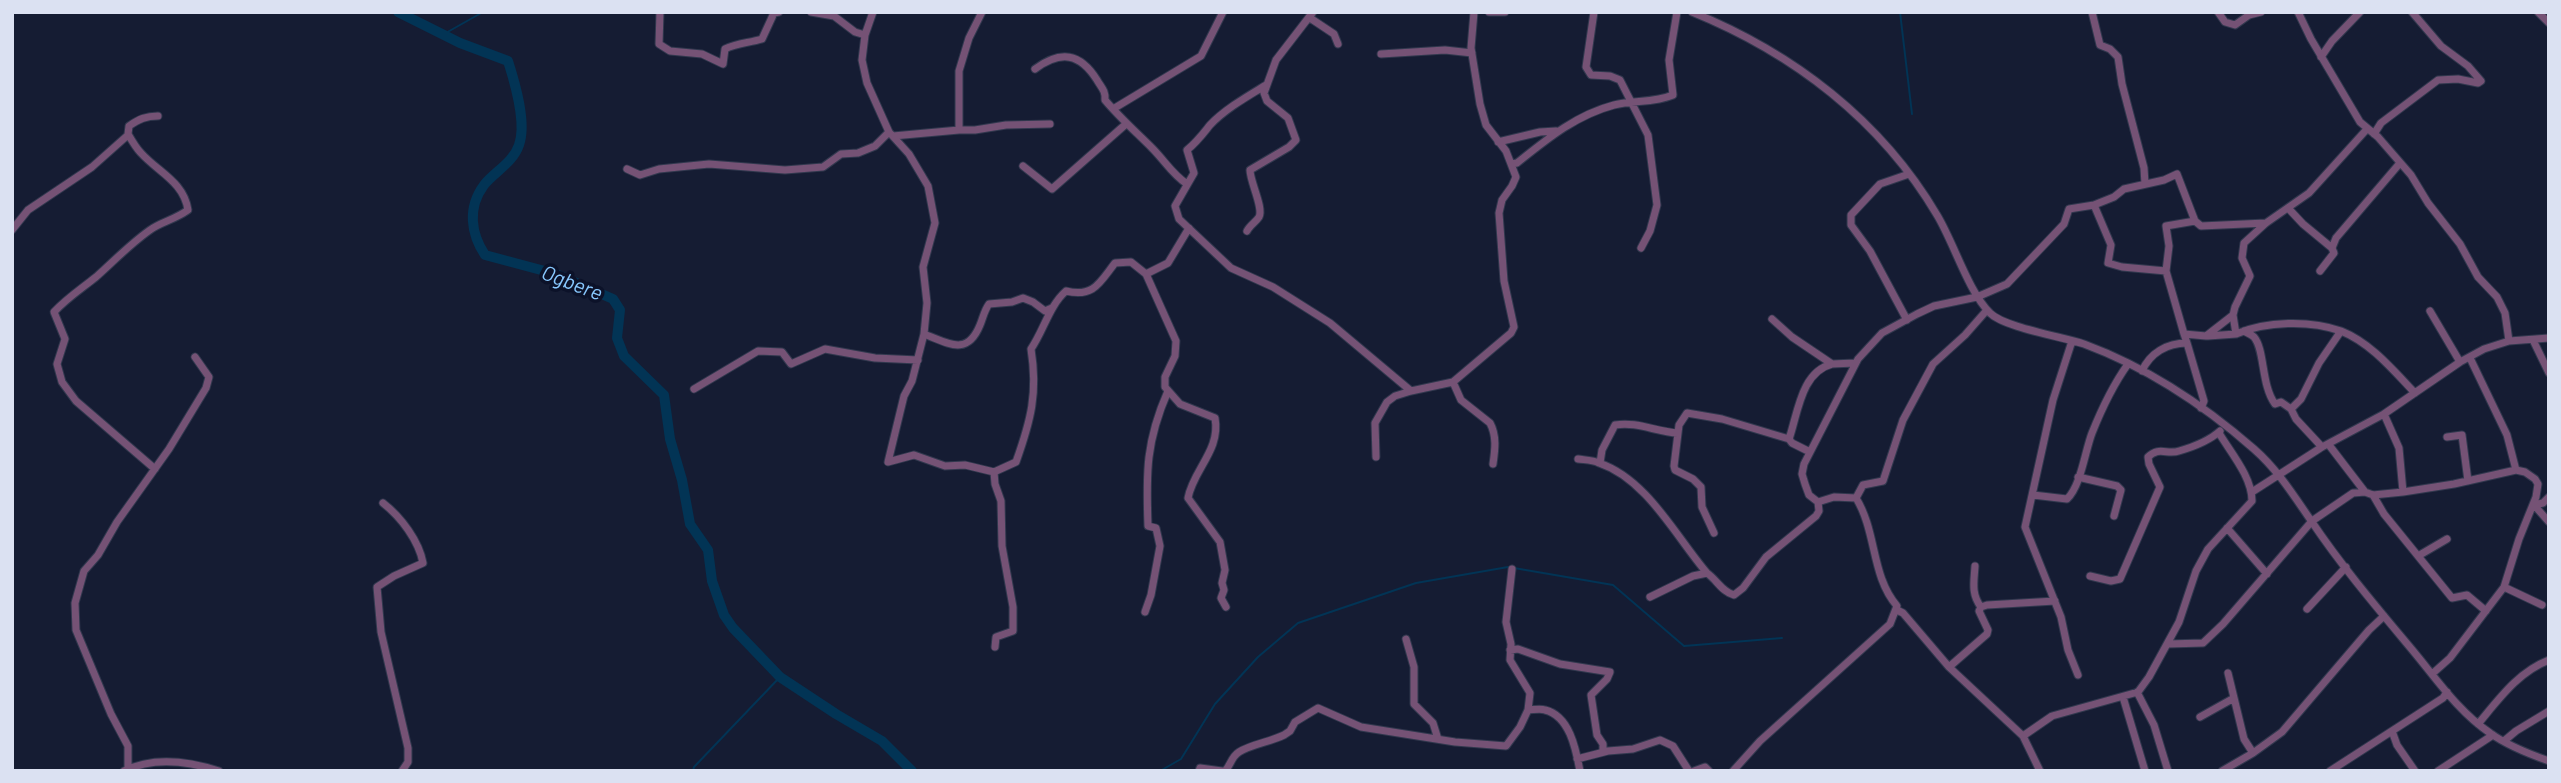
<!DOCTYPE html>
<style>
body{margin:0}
#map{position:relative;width:2561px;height:783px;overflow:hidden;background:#151c33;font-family:Barlow,sans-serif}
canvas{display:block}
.frame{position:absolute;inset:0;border:14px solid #dbe1f2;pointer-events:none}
</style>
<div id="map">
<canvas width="2561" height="783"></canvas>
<div class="frame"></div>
</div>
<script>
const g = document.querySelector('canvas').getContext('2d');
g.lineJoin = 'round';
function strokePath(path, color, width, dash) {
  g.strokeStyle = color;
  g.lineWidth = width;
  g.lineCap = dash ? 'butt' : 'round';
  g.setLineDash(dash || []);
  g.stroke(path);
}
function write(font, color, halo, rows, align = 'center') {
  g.font = font + ' Barlow,sans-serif';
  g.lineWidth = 7;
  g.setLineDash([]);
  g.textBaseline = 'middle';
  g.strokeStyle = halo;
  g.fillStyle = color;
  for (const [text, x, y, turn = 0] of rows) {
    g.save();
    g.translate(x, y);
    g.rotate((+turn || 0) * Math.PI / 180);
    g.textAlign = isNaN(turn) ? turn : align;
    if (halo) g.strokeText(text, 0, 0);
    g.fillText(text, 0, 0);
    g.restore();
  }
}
strokePath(new Path2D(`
 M 1900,12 L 1912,114
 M 444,34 L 483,12
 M 1514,568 L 1613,585 L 1684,646 L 1782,638
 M 693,771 L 694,767 L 780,677
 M 1160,771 L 1181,759 L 1215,704 L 1258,657 L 1298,623 L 1416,583 L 1508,567`), '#023455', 2);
strokePath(new Path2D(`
 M 398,12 L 460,43 L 508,61 C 515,83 527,123 519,145 C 513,163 494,172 484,185 C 467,208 471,234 485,255 L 556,274 L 613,299 L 620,310 L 617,338 L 624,356 L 664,395 L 670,439 L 682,480 L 690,524 L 708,550 L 712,581 L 724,615 L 733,628 L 780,677 L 836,714 L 882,741 L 912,771`), '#023455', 10);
const minor = new Path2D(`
 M 660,12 L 659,44 L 670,51 L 702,54 L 723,64 L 725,49 C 737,43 749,43 762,39 L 774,13 L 779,12
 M 811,12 L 834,16 L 855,32 L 865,35
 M 873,12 L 865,35 L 862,60 L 867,83 L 889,132 L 909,154 L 928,186 L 935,223 L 923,267 L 927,303 L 924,334 L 912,381 L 904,396 L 888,462 L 914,455 L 945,466 L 965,465 L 994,472 L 1016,462 C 1031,420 1038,393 1031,349 C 1044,330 1049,306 1066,291 C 1094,298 1100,282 1115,263 L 1131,262 L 1146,274 L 1168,263 L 1189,228
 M 1489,12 L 1505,12
 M 1594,12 L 1586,67 L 1591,75 L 1610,76 L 1620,80 L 1648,135 L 1657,205 L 1650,231 L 1641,248
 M 1692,12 C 1793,53 1881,120 1937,215 C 1954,243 1968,291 1990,313 C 2003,327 2063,337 2084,344 C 2146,367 2205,406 2254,449 C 2278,470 2294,496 2312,522 C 2343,568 2379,610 2414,652 C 2438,681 2459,712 2490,733 C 2508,746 2529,754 2549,761
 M 2092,12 L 2100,45 L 2110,49 L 2118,57 L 2122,84 L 2144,168 L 2145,184
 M 2218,12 L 2225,22 L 2235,25 L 2249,15 L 2261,12
 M 2298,12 L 2311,39 L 2360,122 L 2378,137 L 2411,175 L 2428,203 L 2460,244 L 2478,277 L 2497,297 L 2505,313 L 2509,341
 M 2538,12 L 2549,23
 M 1310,18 L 1334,34 L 1338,44
 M 1381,54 L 1445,50 L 1472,53
 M 2321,57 L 2332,41 L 2360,12
 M 1035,69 C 1061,50 1080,53 1097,80 C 1101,87 1106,91 1105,100 C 1120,118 1136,132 1152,148 C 1165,161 1172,174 1187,184
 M 1266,85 C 1248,96 1225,109 1210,125 C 1202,135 1197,142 1187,150 L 1194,173 L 1175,206 L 1179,219 L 1231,268 L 1273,287 L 1330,323 L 1411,391
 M 1113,109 L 1201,56 L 1223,12
 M 959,130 L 959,71 L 969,38 L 982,12
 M 2374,134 L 2381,123 L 2438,80 L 2458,79 L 2478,83 L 2481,81 L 2468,66 L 2441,46 L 2412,12
 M 893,136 L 959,130 L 975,130 L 1006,125 L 1050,124
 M 1498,142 L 1540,132 L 1556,131
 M 1511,164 L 1517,163 C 1547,139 1576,115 1614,105 C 1634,100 1654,103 1673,95 L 1669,60 L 1677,12
 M 1023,166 L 1052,189 L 1126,124
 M 627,169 L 640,175 L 659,169 L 709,164 L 785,170 L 823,167 L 841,154 L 858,153 L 875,146 L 889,132
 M 2094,205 L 2111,245 L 2108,263 L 2122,267 L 2166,271 L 2184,334
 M 2288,208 L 2303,224 L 2332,248
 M 2195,221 L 2201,226 L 2266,223
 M 12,230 L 28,210 L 92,167 L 128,135
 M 1247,231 C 1250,225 1256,222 1259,217 C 1264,208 1250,182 1250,170 L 1289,147 L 1296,140 L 1288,118 L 1267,101 L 1264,93 L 1276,60 L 1313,12
 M 2320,271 L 2334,253 L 2332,248 L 2336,238 L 2400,163
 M 1146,274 L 1176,341 L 1175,356 L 1165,377 L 1165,387 L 1180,404 L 1215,418 C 1221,450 1193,470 1188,498 L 1220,542 L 1225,570 L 1222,583 L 1224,590 L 1221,598 L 1226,607
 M 2430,311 L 2460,362
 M 2233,315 L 2236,334 C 2266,321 2310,320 2341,331 L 2319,363 L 2301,399 L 2291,409 L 2296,419 L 2322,447
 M 1772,319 L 1792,337 L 1832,364 L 1855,363
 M 1907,320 L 1870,251 L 1851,225 L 1851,215 L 1880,184 L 1909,174
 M 2244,331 C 2247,333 2251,334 2254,337 C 2265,350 2261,385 2275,404 L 2281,402 L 2291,409
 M 2341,331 C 2371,343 2393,370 2415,393
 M 924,334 C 948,343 967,357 980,325 C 983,318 984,311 989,304 L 1012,302 L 1023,298 L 1033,302 L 1045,311 L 1052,308
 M 2208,336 L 2236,334
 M 2533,340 L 2549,373
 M 2072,341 L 2053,400 L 2025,527 L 2061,617 L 2068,650 L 2078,675
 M 2187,343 L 2204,401 L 2201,408
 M 2470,358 L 2507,435 L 2516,470
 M 2142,371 C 2150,353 2167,343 2187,343 L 2184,334 L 2206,336 L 2233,315 L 2235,307 L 2250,276 L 2242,258 L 2244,243 L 2266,223 L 2309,193 L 2367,129
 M 1453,382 L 1461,400 L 1490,423 C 1497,436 1495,450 1493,464
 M 694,389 L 758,351 L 782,352 L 791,364 L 825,349 L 875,358 L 918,360
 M 2384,414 L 2399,448 L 2403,492
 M 2447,437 L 2462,435 L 2468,481
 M 2329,445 L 2365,492
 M 1810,452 L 1792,443 L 1789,439 C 1798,413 1801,372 1832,364
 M 1376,457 L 1375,423 L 1387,402 L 1395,396 L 1411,391 L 1453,382 L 1511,333 L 1514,327 L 1504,281 L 1499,213 L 1502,200 L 1512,186 L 1516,177 L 1506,151 L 1486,125 L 1480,104 L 1471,48 L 1474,12
 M 1578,459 C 1585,460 1593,460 1599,463 C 1647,479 1676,537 1707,573
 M 1600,463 L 1602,450 L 1615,425 C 1637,421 1656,432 1678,433
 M 155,469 L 76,401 L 62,382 L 57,364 L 65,339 L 54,312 C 67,298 81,289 96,277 C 114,261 130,244 150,230 C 161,222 174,220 188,210 C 184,182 158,172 141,153 C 136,148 132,141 128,134 L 129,126 C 139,119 146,116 158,116
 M 994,472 L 995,484 L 1001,501 L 1002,546 L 1013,607 L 1013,631 L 996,637 L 995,647
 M 2078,477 L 2117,486 L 2121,490 L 2114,516
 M 2252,492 L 2322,447 L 2384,414 L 2460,362 L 2484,349 L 2509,341 L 2549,338
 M 2033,495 L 2067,499 C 2081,486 2085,451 2092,433 C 2102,408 2113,385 2128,364
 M 2373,495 L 2384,514 L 2452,598 L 2467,595 L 2486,611
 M 2549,497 L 2543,503 L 2534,505 L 2549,522
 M 1856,498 L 1863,485 L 1883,481 L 1903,420 L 1933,364 L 1965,335 L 1987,310
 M 383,503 C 401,517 419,541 423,563 L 394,576 L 377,587 L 381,632 L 408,748 L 408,762 L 402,771
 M 2227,528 L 2267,574
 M 1714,533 L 1702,507 L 1701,487 L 1693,479 L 1675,470 L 1674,466 L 1679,425 L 1687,413 L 1722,419 L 1789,439
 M 2418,556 L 2447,539
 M 1975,566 C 1974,582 1971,594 1981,607
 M 1512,569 L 1506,622 L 1511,644 L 1510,660 L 1530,693 L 1528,710
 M 2090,576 L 2111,581 L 2120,579 L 2160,487 L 2149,464 L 2148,457 C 2159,446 2167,455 2179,451 C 2193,447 2210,440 2220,431
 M 2504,587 L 2542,605
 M 1650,597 L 1693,576 L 1707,573 C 1717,580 1722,592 1734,595 L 1743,588 L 1766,557 L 1816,516 L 1819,511 L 1818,502
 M 2307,609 L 2346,567
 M 1897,610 L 1903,613 L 1949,667 L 2023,736 L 2040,771
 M 1145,612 L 1151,595 L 1160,546 L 1156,528 L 1148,526 C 1146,472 1146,441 1168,391
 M 1406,639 L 1414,667 L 1414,704 L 1433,723 L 1438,739
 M 2168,644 L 2203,643 L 2223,624 L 2312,521 L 2353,493 L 2365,492 L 2373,495 L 2403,492 L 2454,484 L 2516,470 L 2525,472 L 2535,479 L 2538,484 L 2536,497 L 2519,539 L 2504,587 L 2450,658 L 2432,674
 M 1510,650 L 1518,649 L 1560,664 L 1610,672 L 1607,679 L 1591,695 L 1597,735 L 1603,744 L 1603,752
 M 1949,667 L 1987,634 L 1988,630 L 1979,611 L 1981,607 L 1987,605 L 2055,601
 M 2228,673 L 2244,739 L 2253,753
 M 2137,692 L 2154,725 L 2168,771
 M 2123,697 L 2145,771
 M 2200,717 L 2234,698
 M 2478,724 C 2499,699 2518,672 2549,660
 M 2392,731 L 2397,745 L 2415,771
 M 2023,736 L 2052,716 L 2138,692 L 2149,677 L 2179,622 L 2196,571 L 2208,549 L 2252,501 C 2252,477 2231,453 2219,433
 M 2504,741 L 2516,731 L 2549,711
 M 1577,759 L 1608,751 L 1633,749 L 1660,740 L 1673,746 L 1689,771
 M 128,768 L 128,746 L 111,714 L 76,630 L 75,603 L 84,571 L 98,555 L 117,522 L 169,449 L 206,388 L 209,377 L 195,357
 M 124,771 C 154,756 188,761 219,771
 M 1199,771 L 1200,768 L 1222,771
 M 1225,771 C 1231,765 1231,757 1239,752 C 1252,744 1270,742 1284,735 L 1290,731 L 1295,722 L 1318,708 L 1361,727 L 1455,742 L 1506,746 L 1520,727 L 1528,710 C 1533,710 1540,708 1545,710 C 1570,716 1576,750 1580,771
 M 1694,771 L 1705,767 L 1709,771
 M 1733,771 L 1760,741 L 1890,624 L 1897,606 C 1871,576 1877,532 1856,498 L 1834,497 L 1818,502 L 1809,495 L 1805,484 L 1802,474 L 1804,464 L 1858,359 L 1882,333 L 1917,314 L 1934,306 L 1977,297 L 2007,284 L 2064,224 L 2069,209 L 2094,205 L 2114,197 L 2124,189 L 2164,180 L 2177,174 L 2195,221 L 2166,226 L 2169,246 L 2166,271
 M 2222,771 L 2253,753 L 2282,732 L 2369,630 L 2384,616
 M 2330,771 L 2443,698 L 2447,692
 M 2438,771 L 2493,735`);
strokePath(minor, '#31384e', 9);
strokePath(minor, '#755275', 7);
write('italic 21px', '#88c8fe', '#0c1229', [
 ["Ogbere",572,283,21]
]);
</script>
